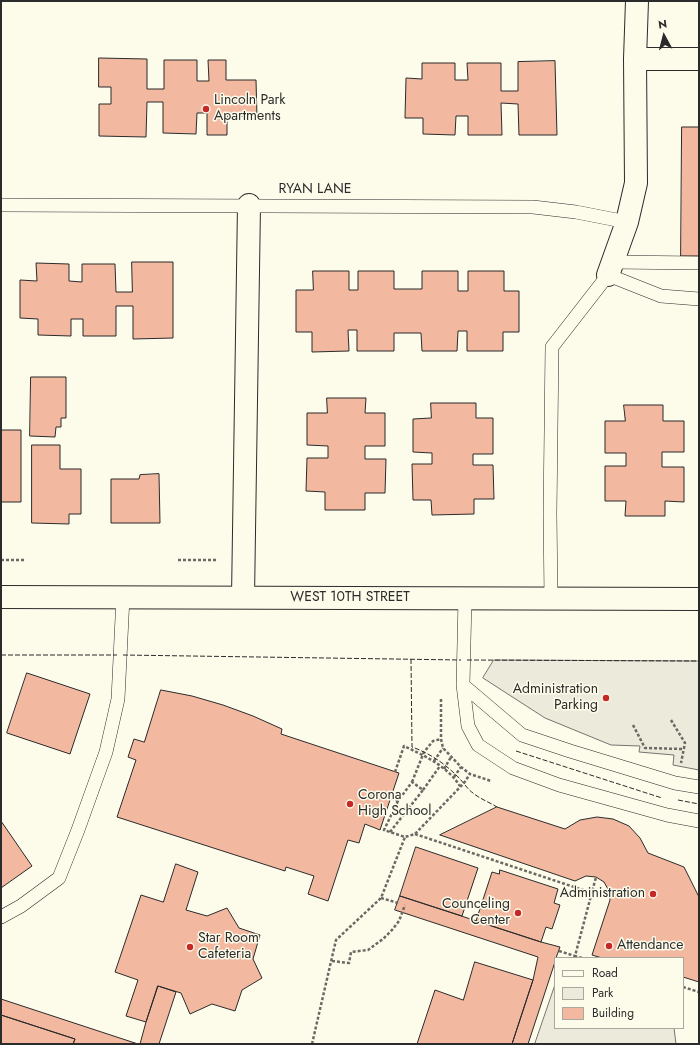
<!DOCTYPE html>
<style>
body{margin:0}
#map{position:relative;width:700px;height:1045px;overflow:hidden;background:#fdfbea;font-family:Jost,sans-serif}
canvas{display:block}
.frame{position:absolute;inset:0;border:2px solid #2b2b2b;pointer-events:none}
.legend{position:absolute;left:554px;top:957px;width:130px;height:72px;box-sizing:border-box;background:#fdfbea;border:1px solid #a9a89e;margin:0;padding:5px 7px;list-style:none;font-size:12px;color:#2b2b2b}
.legend li{display:flex;align-items:center;gap:8px;height:20px}
.legend b{width:20px;border:1px solid #a9a89e}
.north{position:absolute;left:644px;top:16px;width:40px;height:40px;-webkit-text-stroke:3px #fdfbea;paint-order:stroke;rotate:353deg;font-size:11px;font-weight:700;line-height:16px;text-align:center;color:#2b2b2b}
.north::after{content:'';display:block;margin:auto;width:14px;height:18px;background:#2b2b2b;clip-path:polygon(50% 0,100% 100%,50% 72%,0 100%)}
</style>
<div id="map">
<canvas width="700" height="1045"></canvas>
<div class="frame"></div>
<ul class="legend">
<li><b style="height:5px;background:#fdfbea"></b>Road</li>
<li><b style="height:11px;background:#ecebdb"></b>Park</li>
<li><b style="height:11px;background:#f2b8a0"></b>Building</li>
</ul>
<div class="north">N</div>
</div>
<script>
const g = document.querySelector('canvas').getContext('2d');
g.lineJoin = 'round';
function fill(path, color) {
  g.fillStyle = color;
  g.fill(path, 'evenodd');
}
function strokePath(path, color, width, dash) {
  g.strokeStyle = color;
  g.lineWidth = width;
  g.lineCap = dash ? 'butt' : 'round';
  g.setLineDash(dash || []);
  g.stroke(path);
}
function write(font, color, halo, rows, align = 'center') {
  g.font = font + ' Jost,sans-serif';
  g.lineWidth = 3;
  g.setLineDash([]);
  g.textBaseline = 'middle';
  g.strokeStyle = halo;
  g.fillStyle = color;
  for (const [text, x, y, turn = 0] of rows) {
    g.save();
    g.translate(x, y);
    g.rotate((+turn || 0) * Math.PI / 180);
    g.textAlign = isNaN(turn) ? turn : align;
    if (halo) g.strokeText(text, 0, 0);
    g.fillText(text, 0, 0);
    g.restore();
  }
}
const green = new Path2D(`
 M 555,985 L 555,1028 L 674,1028 L 676,1044 L 535,1044 Z`);
fill(green, '#ecebdb');
strokePath(green, '#74746e', 1);
const parking = new Path2D(`
 M 494,660 L 699,661 L 699,770 L 673,765 L 674,755 L 639,752 L 640,746 L 611,745 L 545,718 L 483,678 Z`);
fill(parking, '#eceadb');
strokePath(parking, '#74746e', 1);
const building = new Path2D(`
 M 99,58 L 147,59 L 147,89 L 164,89 L 164,60 L 197,60 L 197,81 L 209,81 L 208,60 L 226,60 L 226,80 L 256,80 L 257,117 L 227,116 L 227,135 L 207,135 L 207,113 L 197,113 L 196,134 L 163,133 L 163,102 L 147,102 L 146,137 L 99,136 L 99,104 L 111,104 L 111,87 L 99,87 Z
 M 555,61 L 557,135 L 519,135 L 518,104 L 501,103 L 502,135 L 468,135 L 468,116 L 456,116 L 455,135 L 423,134 L 423,118 L 405,118 L 406,78 L 422,79 L 422,63 L 455,63 L 455,80 L 468,80 L 467,63 L 501,63 L 501,91 L 518,91 L 518,62 Z
 M 682,127 L 699,127 L 699,256 L 681,256 Z
 M 132,262 L 173,262 L 173,338 L 133,339 L 133,306 L 116,306 L 116,336 L 83,336 L 83,319 L 71,319 L 71,336 L 38,335 L 38,319 L 20,318 L 20,280 L 37,281 L 36,263 L 69,264 L 69,281 L 82,282 L 82,264 L 115,264 L 116,292 L 132,292 Z
 M 313,271 L 349,271 L 349,290 L 358,290 L 358,271 L 394,271 L 394,289 L 422,289 L 422,271 L 458,271 L 458,291 L 468,291 L 468,271 L 504,271 L 504,291 L 519,291 L 519,332 L 503,332 L 503,351 L 467,351 L 467,331 L 458,331 L 457,351 L 422,351 L 421,333 L 394,333 L 394,351 L 357,351 L 357,330 L 348,330 L 349,351 L 312,352 L 312,332 L 296,332 L 296,290 L 313,290 Z
 M 31,377 L 66,377 L 66,418 L 61,418 L 61,427 L 56,427 L 55,437 L 30,436 Z
 M 327,398 L 366,398 L 365,413 L 385,413 L 385,446 L 365,446 L 365,459 L 386,459 L 385,493 L 365,493 L 365,510 L 325,510 L 325,492 L 306,491 L 307,458 L 328,458 L 328,446 L 307,445 L 307,413 L 327,413 Z
 M 431,403 L 476,403 L 476,418 L 493,418 L 493,454 L 473,454 L 473,465 L 493,465 L 494,499 L 474,499 L 474,514 L 432,515 L 431,500 L 413,500 L 412,464 L 432,464 L 432,453 L 413,452 L 413,419 L 431,418 Z
 M 624,405 L 663,405 L 663,421 L 684,421 L 684,452 L 662,452 L 662,467 L 684,467 L 684,502 L 665,501 L 665,516 L 625,516 L 626,501 L 605,501 L 605,466 L 626,466 L 626,453 L 605,453 L 605,421 L 625,421 Z
 M 1,430 L 21,430 L 21,502 L 1,502 Z
 M 32,445 L 60,445 L 60,469 L 81,469 L 81,514 L 69,514 L 69,524 L 32,523 Z
 M 159,474 L 160,523 L 111,523 L 111,479 L 139,479 L 140,475 Z
 M 27,673 L 90,694 L 70,754 L 7,733 Z
 M 161,690 L 192,696 L 223,705 L 253,716 L 282,729 L 281,734 L 399,773 L 380,830 L 365,824 L 359,843 L 348,840 L 328,901 L 308,894 L 314,876 L 286,867 L 285,871 L 117,817 L 136,760 L 128,757 L 134,739 L 144,742 Z
 M 497,807 L 565,829 L 580,820 L 597,817 L 613,819 L 629,826 L 640,838 L 648,853 L 684,867 L 699,897 L 699,982 L 683,977 L 683,958 L 602,958 L 592,955 L 610,900 L 609,891 L 604,882 L 596,877 L 586,876 L 575,881 L 440,835 Z
 M 1,821 L 32,866 L 1,888 Z
 M 416,847 L 478,868 L 462,916 L 400,896 Z
 M 176,864 L 198,872 L 186,910 L 207,916 L 227,908 L 239,928 L 260,935 L 253,959 L 262,978 L 242,990 L 235,1011 L 212,1004 L 190,1014 L 181,993 L 158,986 L 146,1022 L 126,1016 L 138,980 L 115,972 L 141,895 L 163,902 Z
 M 500,870 L 558,889 L 554,903 L 560,905 L 552,929 L 546,927 L 541,942 L 476,921 L 492,872 L 499,874 Z
 M 400,896 L 541,942 L 560,947 L 556,958 L 555,958 L 555,962 L 528,1044 L 512,1044 L 533,980 L 538,957 L 395,910 Z
 M 475,962 L 533,980 L 512,1044 L 417,1044 L 435,990 L 463,1000 Z
 M 158,986 L 176,992 L 159,1044 L 140,1044 L 146,1022 Z
 M 1,999 L 138,1044 L 73,1044 L 75,1039 L 1,1015 Z
 M 1,1015 L 75,1039 L 73,1044 L 1,1044 Z`);
fill(building, '#f2b8a0');
strokePath(building, '#2b2b2b', 1);
const lane = new Path2D(`
 M 1,205 L 533,207 L 576,212 L 627,222
 M 613,262 L 699,263
 M 465,599 L 463,685 L 468,726 L 478,745 L 513,768 L 559,785 L 667,815 L 699,821
 M 551,599 L 550,513 L 552,347 L 608,275 L 661,296 L 699,299
 M 463,685 L 522,735 L 570,751 L 675,783 L 699,787
 M 1,917 L 21,906 L 59,878 L 78,830 L 106,752 L 118,699 L 123,597`);
const street = new Path2D(`
 M 635,59 L 699,59
 M 608,275 L 627,222 L 636,183 L 635,59 L 637,1
 M 243,597 L 249,205`);
const secondary = new Path2D(`
 M 1,597 L 699,599`);
strokePath(lane, '#2b2b2b', 14);
strokePath(street, '#2b2b2b', 24);
strokePath(secondary, '#2b2b2b', 24);
strokePath(new Path2D(`
 M 1,560 L 26,560
 M 178,560 L 217,560
 M 441,699 L 441,739 L 443,748 L 461,767 L 470,774 L 491,781
 M 671,720 L 685,743 L 681,763
 M 633,725 L 645,748 L 683,749
 M 434,761 L 443,748
 M 444,769 L 451,757
 M 395,772 L 404,746 C 425,756 447,766 460,786
 M 454,777 L 461,767
 M 412,782 L 424,752 L 433,741 L 441,739
 M 423,790 L 440,766
 M 398,801 L 384,830 L 405,837 L 415,834 L 464,783 L 470,774
 M 390,832 L 423,790 L 412,782 L 398,801 L 391,798
 M 415,834 L 592,893
 M 381,898 L 398,903
 M 559,951 L 575,956
 M 582,958 L 575,956 L 596,877
 M 332,961 L 349,963 L 351,952 L 368,950 L 383,939 L 392,930 L 399,921 L 405,905
 M 683,987 L 699,992
 M 312,1044 L 336,940 L 381,898 L 405,837`), '#6a6964', 2.5, [3, 2]);
strokePath(lane, '#fdfbea', 13);
strokePath(street, '#fdfbea', 22);
strokePath(secondary, '#fdfbea', 22);
strokePath(new Path2D(`
 M 1,655 L 117,655
 M 123,655 L 461,660
 M 411,659 L 412,747 C 429,753 444,763 456,775 C 462,780 467,789 473,793 C 480,799 489,802 497,807
 M 467,660 L 699,661
 M 516,751 L 662,798
 M 678,800 L 699,804`), '#2b2b2b', 1, [5, 2]);
for (const [x, y, r, color] of [
 [206,109,4,"#c62828"],
 [606,698,4,"#c62828"],
 [350,804,4,"#c62828"],
 [653,894,4,"#c62828"],
 [518,913,4,"#c62828"],
 [609,946,4,"#c62828"],
 [190,947,4,"#c62828"]
]) {
  const dot = new Path2D();
  dot.arc(x, y, r, 0, 2 * Math.PI);
  g.fillStyle = color;
  g.fill(dot);
  strokePath(dot, '#fdfbea', 1.5);
}
write('14px', '#2b2b2b', '#fdfbea', [
 ["Lincoln Park",214,101],
 ["Apartments",214,117],
 ["Administration",598,690,"right"],
 ["Parking",598,706,"right"],
 ["Corona",358,796],
 ["High School",358,812],
 ["Administration",645,894,"right"],
 ["Counceling",510,905,"right"],
 ["Center",510,921,"right"],
 ["Star Room",198,939],
 ["Cafeteria",198,955],
 ["Attendance",617,946]
], 'left');
write('14px', '#2b2b2b', '#fdfbea', [
 ["RYAN LANE",315,190],
 ["WEST 10TH STREET",350,598]
]);
</script>
